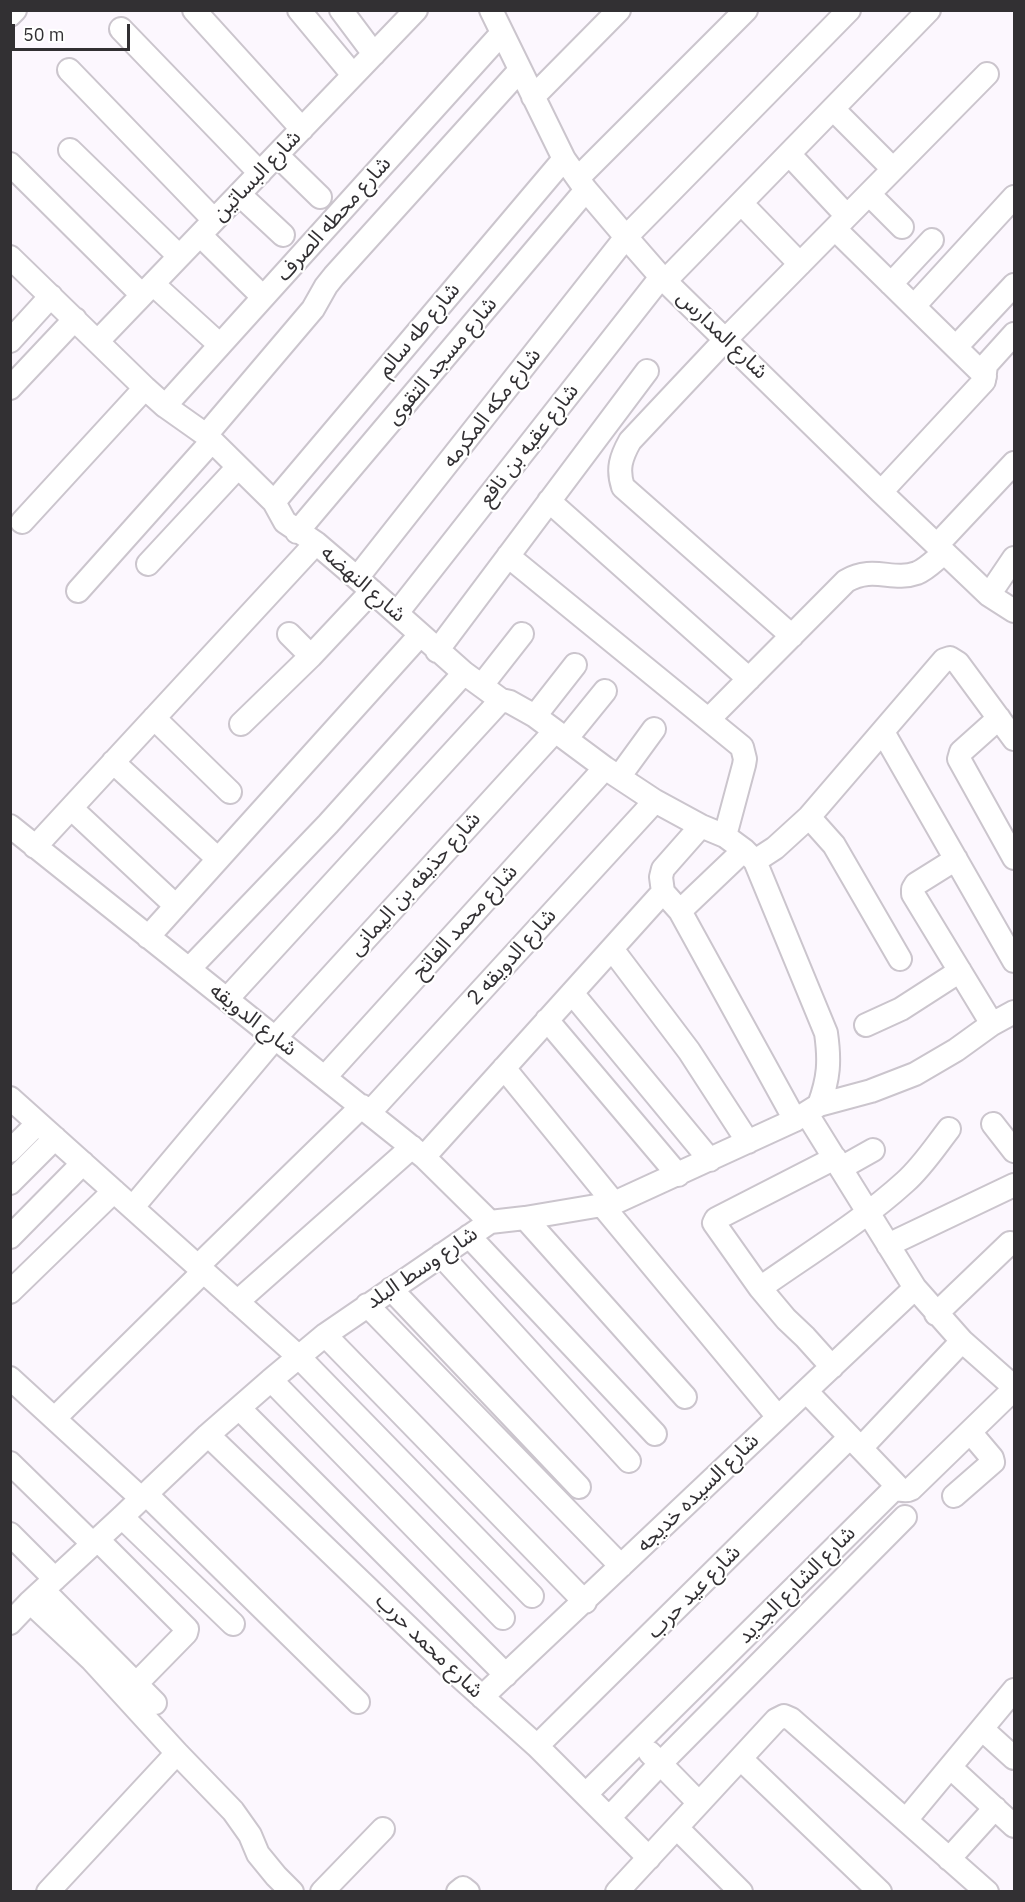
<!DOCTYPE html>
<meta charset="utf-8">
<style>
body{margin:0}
#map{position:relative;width:1025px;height:1902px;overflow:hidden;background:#fcf7fe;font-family:"IBM Plex Sans",sans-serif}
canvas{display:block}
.frame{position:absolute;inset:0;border:12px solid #323033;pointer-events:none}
.scale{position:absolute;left:12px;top:24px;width:118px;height:27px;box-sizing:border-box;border:3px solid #323033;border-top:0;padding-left:8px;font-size:18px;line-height:21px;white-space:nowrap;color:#323033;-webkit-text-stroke:4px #fff;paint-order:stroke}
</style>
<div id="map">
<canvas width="1025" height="1902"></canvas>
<div class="frame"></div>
<div class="scale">50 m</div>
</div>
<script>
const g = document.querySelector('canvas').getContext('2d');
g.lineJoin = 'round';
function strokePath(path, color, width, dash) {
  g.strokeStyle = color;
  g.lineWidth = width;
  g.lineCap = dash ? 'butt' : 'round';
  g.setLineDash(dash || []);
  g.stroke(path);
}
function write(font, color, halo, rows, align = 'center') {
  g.font = font + ' "IBM Plex Sans","Noto Sans Arabic",sans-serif';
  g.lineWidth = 4.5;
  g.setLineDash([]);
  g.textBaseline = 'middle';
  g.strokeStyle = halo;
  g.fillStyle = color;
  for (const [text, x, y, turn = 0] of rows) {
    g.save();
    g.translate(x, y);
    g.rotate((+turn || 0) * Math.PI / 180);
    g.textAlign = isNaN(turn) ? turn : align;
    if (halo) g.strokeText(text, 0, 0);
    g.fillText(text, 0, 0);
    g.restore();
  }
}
const minor = new Path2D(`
 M 194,10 L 302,129
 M 299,10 L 353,75
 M 341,10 L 374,54
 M 491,10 L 564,159 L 586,190 L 626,237 L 661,277 L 881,492 L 989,595 L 1014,611
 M 10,15 L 15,10
 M 121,29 L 260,173
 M 69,70 L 214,220
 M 533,97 L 619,10
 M 833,109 L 893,169
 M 70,150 L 179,256
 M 789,154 L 847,216
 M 277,155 L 320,197
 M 10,164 L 142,295
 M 578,178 L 746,10
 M 239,194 L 283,235
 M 869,194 L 902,227
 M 741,203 L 800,264
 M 835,229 L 985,376
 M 200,235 L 263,297
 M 10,257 L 145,388 L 165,406 L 206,435 L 274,502 L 285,522 L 316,543 L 357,578 L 464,673 L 501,700 L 510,702 L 535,716 L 605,768 L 655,801 L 701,826 L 725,836 L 744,850 L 755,861 L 826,1033 C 830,1061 829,1078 819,1105
 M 665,281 L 929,10
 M 153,284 L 220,345
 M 891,284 L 932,240
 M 914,306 L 1014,197
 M 10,341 L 51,296
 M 98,341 L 416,10
 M 956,347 L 1014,285
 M 10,388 L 75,319
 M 165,406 L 502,33
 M 206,435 L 313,309 L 326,286 L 334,276 L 520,70
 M 881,492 L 984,381 L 986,365 L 1014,334
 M 549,501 L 749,679
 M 274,502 L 564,159
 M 22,522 L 145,388
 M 297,532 L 586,190
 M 937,545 L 1014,463
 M 508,556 L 742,747 L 745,759 L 744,765 L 725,836
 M 148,564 L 238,467
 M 357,578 L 626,237 L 849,10
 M 78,591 L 212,441
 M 989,595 L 1014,558
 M 397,613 L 661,277
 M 289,634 L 311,656
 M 792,636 L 623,487 C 617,469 621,457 630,441 L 726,339 L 987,74
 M 437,651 L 647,371
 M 482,685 L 522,634
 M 535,716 L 575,665
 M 154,718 L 230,792
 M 999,718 L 961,752 L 959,759 L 1014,858
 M 709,719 L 846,581 C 874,565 892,582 917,573 C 927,569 936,559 944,553
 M 241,724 L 311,656 L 372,591
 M 883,732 L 1014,961
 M 566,739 L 605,691
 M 113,762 L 218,859
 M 619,777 L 654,729
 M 71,808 L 176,906
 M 809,817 L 834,845 L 900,959
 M 10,826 L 424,1157 L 490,1222
 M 701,826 L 663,869 L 661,877 L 663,892 L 680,911 L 795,1120
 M 35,847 L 316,543
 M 956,859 L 916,884 L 913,889 L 913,894 L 992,1024
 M 755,861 L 775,848 L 809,817 L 944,660 L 950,658 L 958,663 L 1014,739
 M 680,911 L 744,850
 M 148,937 L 420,635
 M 612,949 L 689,1051 L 748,1142
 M 189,969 L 328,824 L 464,673
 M 572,993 L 710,1160
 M 227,999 L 501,700
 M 547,1020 L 678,1175
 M 866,1025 L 901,1009 L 960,971
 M 504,1068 L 614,1203
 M 325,1077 L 605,768
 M 10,1098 L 299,1357 L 532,1596
 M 370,1112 L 655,801
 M 807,1114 L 915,1288 L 962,1341 L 1014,1387
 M 993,1124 L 1014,1151
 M 10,1151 L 38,1123
 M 424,1157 L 663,892
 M 841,1168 L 873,1150
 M 10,1183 L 55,1138
 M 602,1205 L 778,1417
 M 133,1207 L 275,1038 L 555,731
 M 525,1218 L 685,1397
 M 469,1236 L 655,1434
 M 10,1237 L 83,1163
 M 888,1245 L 1014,1185
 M 441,1255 L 629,1461
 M 198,1266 L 362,1106
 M 760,1288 C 808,1254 861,1222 905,1182 C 922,1167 935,1147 949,1129
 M 391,1289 L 579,1487
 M 10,1292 L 114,1191
 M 237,1302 L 412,1147
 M 367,1305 L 621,1566
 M 936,1314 L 1010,1243
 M 325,1335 L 585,1602
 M 832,1367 L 805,1337 L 786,1319 L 760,1288 L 714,1223 L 716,1219 L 835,1158
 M 10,1378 L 142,1499
 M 271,1380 L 503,1618
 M 806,1391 L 900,1489
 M 239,1408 L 506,1675
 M 55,1418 L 204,1271
 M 208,1435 L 459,1676 L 537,1746 L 649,1858
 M 861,1448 L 962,1341
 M 10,1463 L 93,1544
 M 147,1495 L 358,1702
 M 954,1496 L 993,1462 L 992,1458 L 970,1432
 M 122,1517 L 233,1624
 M 10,1534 L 55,1579
 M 98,1540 L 187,1629 L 186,1633 L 136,1684
 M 43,1590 L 155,1703
 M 30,1602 L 92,1660 L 177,1753 L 233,1811 L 250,1835 L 258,1854 L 276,1876 L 292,1892
 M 10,1623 L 30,1602 L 122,1517 L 208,1435 L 271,1380 L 325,1335 L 490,1222 L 525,1218 L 614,1203 L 795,1120 L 819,1105 L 871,1091 L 915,1074 L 956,1050 L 992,1024 L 1014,1012
 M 482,1697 L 915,1288
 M 982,1729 L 1014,1758
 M 537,1746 L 850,1437
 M 650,1753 L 699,1803
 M 741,1759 L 880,1892
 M 950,1767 L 1014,1826
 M 586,1794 L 892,1491 C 899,1487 904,1493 911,1489 L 1014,1389
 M 609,1818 L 660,1764 L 905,1517
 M 906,1820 L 1014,1690
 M 677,1828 L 741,1892
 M 949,1859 L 995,1808
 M 48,1892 L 177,1753
 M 322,1892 L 383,1829
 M 458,1892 L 463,1888 L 468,1892
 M 617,1892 L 776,1720 L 784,1716 L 791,1719 L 987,1892`);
strokePath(minor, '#cbc5cd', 26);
strokePath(minor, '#fff', 22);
write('21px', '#323033', '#fff', [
 ["شارع البساتين",257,176,-46],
 ["شارع محطه الصرف",334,219,-48],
 ["شارع طه سالم",419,330,-50],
 ["شارع المدارس",722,335,44],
 ["شارع مسجد التقوى",442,361,-50],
 ["شارع مكه المكرمه",492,408,-52],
 ["شارع عقبه بن نافع",529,445,-52],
 ["شارع النهضه",363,584,41],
 ["شارع حذيفه بن اليمانى",415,884,-48],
 ["شارع محمد الفاتح",465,922,-48],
 ["شارع الدويقه 2",512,957,-48],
 ["شارع الدويقه",253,1020,38],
 ["شارع وسط البلد",422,1268,-34],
 ["شارع السيده خديجه",698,1493,-44],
 ["شارع الشارع الجديد",797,1585,-45],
 ["شارع عيد حرب",694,1592,-45],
 ["شارع محمد حرب",429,1646,44]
]);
</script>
